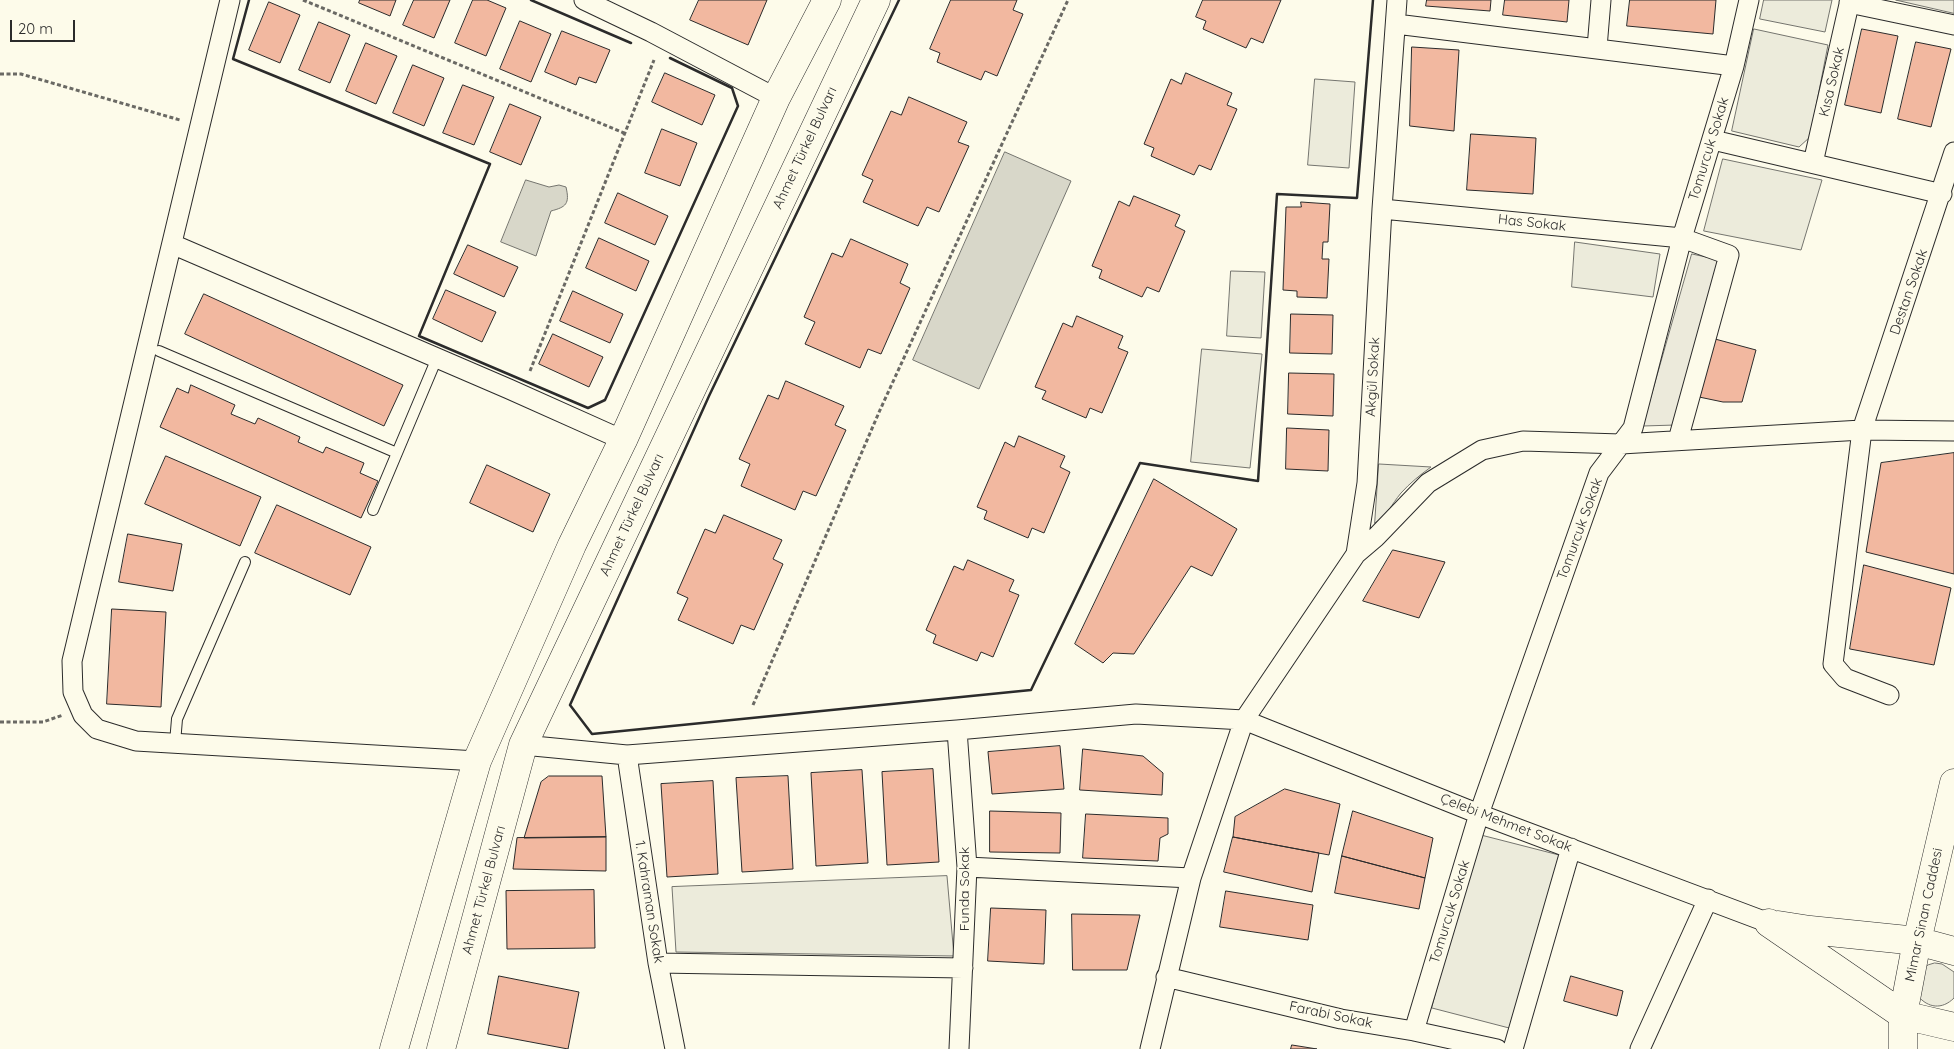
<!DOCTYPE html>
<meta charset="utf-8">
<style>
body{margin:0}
#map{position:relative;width:1954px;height:1049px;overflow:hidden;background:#fdfbea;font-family:Quicksand,sans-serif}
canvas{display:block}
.scale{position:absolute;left:10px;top:20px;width:65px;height:22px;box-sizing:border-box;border:2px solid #2b2b2b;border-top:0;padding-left:6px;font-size:15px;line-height:18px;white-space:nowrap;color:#2b2b2b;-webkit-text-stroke:4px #fdfbea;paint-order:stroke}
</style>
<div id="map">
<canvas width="1954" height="1049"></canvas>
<div class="scale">20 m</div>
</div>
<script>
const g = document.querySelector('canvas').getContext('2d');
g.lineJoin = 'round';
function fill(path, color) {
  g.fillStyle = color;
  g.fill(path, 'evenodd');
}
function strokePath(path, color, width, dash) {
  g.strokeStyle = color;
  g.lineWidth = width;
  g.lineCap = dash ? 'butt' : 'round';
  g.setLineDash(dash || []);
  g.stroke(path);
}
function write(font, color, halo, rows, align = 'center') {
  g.font = font + ' Quicksand,sans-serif';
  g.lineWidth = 4;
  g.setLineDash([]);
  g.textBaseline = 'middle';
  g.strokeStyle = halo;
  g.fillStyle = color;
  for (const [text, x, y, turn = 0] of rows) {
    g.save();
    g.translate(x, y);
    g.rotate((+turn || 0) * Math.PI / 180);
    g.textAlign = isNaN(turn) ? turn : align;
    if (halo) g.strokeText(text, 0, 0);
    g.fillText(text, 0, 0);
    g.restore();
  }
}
const green = new Path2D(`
 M 1764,0 L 1832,0 L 1825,32 L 1760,19 Z
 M 1754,29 L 1828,45 L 1810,137 L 1799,147 L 1732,131 Z
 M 1315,79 L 1355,82 L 1349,168 L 1308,165 Z
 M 1723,159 L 1822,180 L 1801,250 L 1704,231 Z
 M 1575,242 L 1660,254 L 1653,297 L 1572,287 Z
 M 1231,271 L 1265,272 L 1261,338 L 1227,336 Z
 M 1202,349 L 1262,354 L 1250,468 L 1191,462 Z
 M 1379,464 L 1431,467 C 1420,475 1410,483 1401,493 C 1391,505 1388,515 1375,523 Z
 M 1477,834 L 1559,855 L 1513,1029 L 1432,1008 Z
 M 947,876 L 954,956 L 676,952 L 672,887 Z
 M 1935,963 L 1942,964 L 1954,972 L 1954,998 C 1942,1010 1928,1008 1918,996 L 1922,969 L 1928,965 Z`);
fill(green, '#ecebdb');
strokePath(green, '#74746e', 1);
const parking = new Path2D(`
 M 1896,0 L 1954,0 L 1954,13 Z
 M 1692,254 L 1720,260 L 1676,425 L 1643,426 Z`);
fill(parking, '#eceadb');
strokePath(parking, '#74746e', 1);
const water = new Path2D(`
 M 1005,152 L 1071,181 L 979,389 L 913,360 Z
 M 526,180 L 549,187 L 559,185 L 566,187 C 570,204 566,207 551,211 L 536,256 L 501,242 Z`);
fill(water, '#d8d7c9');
strokePath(water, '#74746e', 1);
const building = new Path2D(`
 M 360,0 L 396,0 L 390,16 L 359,3 Z
 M 414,0 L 450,0 L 434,38 L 403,25 Z
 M 473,0 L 487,0 L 506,8 L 486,56 L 455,43 Z
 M 699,0 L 767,0 L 748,45 L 690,20 Z
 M 951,0 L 1017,0 L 1013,10 L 1023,14 L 997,76 L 985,71 L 981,80 L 937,62 L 940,53 L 930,49 Z
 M 1203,0 L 1281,0 L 1263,43 L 1251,38 L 1246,48 L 1203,29 L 1206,21 L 1196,17 Z
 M 1427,0 L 1491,0 L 1490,11 L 1426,6 Z
 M 1505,0 L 1569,0 L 1567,22 L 1503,15 Z
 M 1630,0 L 1716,0 L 1713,34 L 1627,26 Z
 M 269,2 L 300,15 L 280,63 L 249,50 Z
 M 520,21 L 551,34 L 531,82 L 500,69 Z
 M 319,22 L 350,35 L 330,83 L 299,70 Z
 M 1862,29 L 1898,36 L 1881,113 L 1845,105 Z
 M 562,31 L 610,50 L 596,83 L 579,77 L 576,85 L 545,72 Z
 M 1916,42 L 1951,49 L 1931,127 L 1898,119 Z
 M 366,43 L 397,56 L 376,104 L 346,91 Z
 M 1412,47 L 1459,50 L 1454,131 L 1410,126 Z
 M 413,65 L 444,78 L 424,126 L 393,113 Z
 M 665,73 L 715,95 L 702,125 L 652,102 Z
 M 1186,73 L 1232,93 L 1227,105 L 1237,109 L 1211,170 L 1199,165 L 1194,175 L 1151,156 L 1154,148 L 1144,144 L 1171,79 L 1181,84 Z
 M 463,85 L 494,97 L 474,145 L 443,133 Z
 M 909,97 L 967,122 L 958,142 L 969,146 L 939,212 L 927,207 L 918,226 L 863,202 L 873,180 L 862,175 L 891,111 L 901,115 Z
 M 510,104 L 541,117 L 521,165 L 490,152 Z
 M 662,129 L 697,143 L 680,186 L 645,173 Z
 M 1471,134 L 1536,138 L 1533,194 L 1467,190 Z
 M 618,193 L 668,216 L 655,245 L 605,223 Z
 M 1134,196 L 1180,215 L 1175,226 L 1185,231 L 1159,292 L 1147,287 L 1142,297 L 1099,278 L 1102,270 L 1092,266 L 1119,201 L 1129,206 Z
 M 1301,202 L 1330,204 L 1328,242 L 1323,242 L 1322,259 L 1329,259 L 1327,298 L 1297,297 L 1297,291 L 1283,290 L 1286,207 L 1301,207 Z
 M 599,238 L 649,261 L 636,291 L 586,268 Z
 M 851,239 L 908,264 L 900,283 L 910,288 L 881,354 L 868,349 L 860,368 L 805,344 L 815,322 L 804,317 L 832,253 L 842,257 Z
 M 468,245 L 518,267 L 504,297 L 454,274 Z
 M 446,290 L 496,312 L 482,342 L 433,319 Z
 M 573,291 L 623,314 L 610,343 L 560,321 Z
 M 204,294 L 403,385 L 384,426 L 185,334 Z
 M 1291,314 L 1333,315 L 1332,354 L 1290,353 Z
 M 1077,316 L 1123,336 L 1118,348 L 1128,352 L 1102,413 L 1090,408 L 1086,418 L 1042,399 L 1046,391 L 1035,387 L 1063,323 L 1072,327 Z
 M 553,334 L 603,357 L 589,387 L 539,364 Z
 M 1715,339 L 1756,350 L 1742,402 L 1723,402 L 1699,397 Z
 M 1289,373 L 1334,374 L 1333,416 L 1288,414 Z
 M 786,381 L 844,406 L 835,425 L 846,430 L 816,496 L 803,491 L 795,510 L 741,486 L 750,464 L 739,459 L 768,395 L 778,399 Z
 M 191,385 L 235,405 L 231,414 L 255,424 L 258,418 L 300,437 L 298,442 L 323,453 L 326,447 L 364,463 L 360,473 L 378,481 L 361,518 L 160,427 L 177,388 L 188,393 Z
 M 1287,428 L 1329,430 L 1328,471 L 1286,469 Z
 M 1019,436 L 1065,456 L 1060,467 L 1070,472 L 1044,533 L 1032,528 L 1028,538 L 984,519 L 987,511 L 977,507 L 1005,442 L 1014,447 Z
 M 1954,453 L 1954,574 L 1866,552 L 1881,463 Z
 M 166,456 L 261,497 L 240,546 L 145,504 Z
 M 487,465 L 550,494 L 533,532 L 470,503 Z
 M 1154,479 L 1237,529 L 1212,576 L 1191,566 L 1134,654 L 1113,653 L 1103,663 L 1075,644 Z
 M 277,505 L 371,547 L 350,595 L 255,553 Z
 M 724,515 L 782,540 L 773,559 L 783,564 L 754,630 L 741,625 L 733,644 L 678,620 L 688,598 L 677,593 L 705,529 L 715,533 Z
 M 128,534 L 182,544 L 173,591 L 119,582 Z
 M 1393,550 L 1445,562 L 1419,618 L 1363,601 Z
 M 968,560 L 1014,580 L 1009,591 L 1019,595 L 993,657 L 981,652 L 977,661 L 933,643 L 936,635 L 926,630 L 954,566 L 963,570 Z
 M 1864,565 L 1951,588 L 1934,665 L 1850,649 Z
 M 112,609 L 166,612 L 161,707 L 107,704 Z
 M 1060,746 L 1064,789 L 992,794 L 988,752 Z
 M 1083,749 L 1143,756 L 1163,773 L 1162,795 L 1080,790 Z
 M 933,769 L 939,862 L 887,865 L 882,772 Z
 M 862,770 L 868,863 L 816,866 L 811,773 Z
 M 549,776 L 602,776 L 606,837 L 524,838 L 541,782 Z
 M 788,776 L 793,869 L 742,872 L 736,778 Z
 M 713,781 L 718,874 L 667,877 L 661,784 Z
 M 1285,789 L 1340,804 L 1329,855 L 1233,837 L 1235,817 Z
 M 990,811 L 1061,813 L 1060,853 L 990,852 Z
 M 1353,811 L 1433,838 L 1425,878 L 1342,856 Z
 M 1086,814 L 1168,818 L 1168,834 L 1160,838 L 1158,861 L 1083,858 Z
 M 606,837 L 606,871 L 513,869 L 517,838 Z
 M 1233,837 L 1319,853 L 1312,892 L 1224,872 Z
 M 1342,856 L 1425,878 L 1419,909 L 1335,893 Z
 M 594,890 L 595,948 L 507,949 L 506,891 Z
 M 1226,891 L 1313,905 L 1308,940 L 1220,927 Z
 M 991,908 L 1046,910 L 1044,964 L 988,961 Z
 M 1072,914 L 1140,915 L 1127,970 L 1073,970 Z
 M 499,976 L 579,992 L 568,1049 L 488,1034 Z
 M 1571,976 L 1623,991 L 1617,1016 L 1564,1001 Z
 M 1292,1045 L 1317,1049 L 1291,1049 Z`);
fill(building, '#f2b8a0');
strokePath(building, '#2b2b2b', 1);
const lane = new Path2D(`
 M 159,351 L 397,453
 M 373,510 L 437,358
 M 175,743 L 177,719 L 245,562`);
const street = new Path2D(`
 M 230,0 L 72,661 L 73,692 L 83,715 L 97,729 L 136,741 L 477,761
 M 584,0 L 651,32 L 776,98
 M 1849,3 L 1954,25
 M 1396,24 L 1734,66
 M 1597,48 L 1601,0
 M 1713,140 L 1942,194
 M 1813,163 L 1850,0
 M 1382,209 L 1682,238 L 1729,255 L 1678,440
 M 172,244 L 509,389 L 623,440
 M 1356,554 L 1376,537 L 1428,483 L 1482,450 L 1523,441 L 1621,444 L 1862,430 L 1954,431
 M 1889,695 L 1845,678 L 1833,664 L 1862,430 L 1954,152
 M 957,730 L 967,867 L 959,1049
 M 523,745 L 627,755 L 957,730 L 1136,714 L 1244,720 L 1479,814 L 1769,923
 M 627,755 L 658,963 L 675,1049
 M 967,867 L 1191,878
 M 658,963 L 963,968
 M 1166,977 L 1341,1019 L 1414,1031 L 1497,1049
 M 1414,1031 L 1479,814 L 1599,473 L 1633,428 L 1682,238 L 1734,66 L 1749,0
 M 1150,1049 L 1191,878 L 1244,720 L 1356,554 L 1367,483 L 1382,209 L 1397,0
 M 1513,1049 L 1571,848
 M 1640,1049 L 1708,899`);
const secondary = new Path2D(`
 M 1769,923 L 1903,1015 L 1954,1027
 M 1778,925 L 1810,930 L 1917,941 L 1954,951
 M 1903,1049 L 1903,1015 L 1917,941 L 1954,783`);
const primary = new Path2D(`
 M 394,1049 L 477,761 L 572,545 L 623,440 L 776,98 L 827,0
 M 441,1049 L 523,745 L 876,0`);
strokePath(lane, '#2b2b2b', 12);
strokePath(street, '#2b2b2b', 21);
strokePath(secondary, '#2b2b2b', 29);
strokePath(primary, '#2b2b2b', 29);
strokePath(new Path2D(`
 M 303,0 L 624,133
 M 0,74 L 21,74 L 180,120
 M 530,371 L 654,60
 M 753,705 L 880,410 L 1068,0
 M 0,722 L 43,722 L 63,715`), '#6a6964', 3, [4, 2.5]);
strokePath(lane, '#fdfbea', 10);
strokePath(street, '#fdfbea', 19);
strokePath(secondary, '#fdfbea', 28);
strokePath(primary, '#fdfbea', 28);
strokePath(new Path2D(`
 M 249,0 L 233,59 L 490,164 L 419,336 L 588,408 L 605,400 L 738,106 L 732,88 L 670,58
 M 531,0 L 631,43
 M 899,0 L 709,396 L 570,705 L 592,734 L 1031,690 L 1140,463 L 1258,481 L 1277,194 L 1357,198 L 1373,0`), '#2b2b2b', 2.5);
write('14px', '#2b2b2b', '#fdfbea', [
 ["Kısa Sokak",1832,82,-77],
 ["Ahmet Türkel Bulvarı",805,148,-65],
 ["Tomurcuk Sokak",1709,149,-73],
 ["Has Sokak",1532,223,6],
 ["Destan Sokak",1909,292,-71],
 ["Akgül Sokak",1373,377,-87],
 ["Ahmet Türkel Bulvarı",632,515,-65],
 ["Tomurcuk Sokak",1580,529,-70],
 ["Çelebi Mehmet Sokak",1506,823,21],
 ["Funda Sokak",965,889,-90],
 ["Ahmet Türkel Bulvarı",484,890,-75],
 ["1. Kahraman Sokak",649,902,81],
 ["Tomurcuk Sokak",1450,912,-73],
 ["Mimar Sinan Caddesi",1924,915,-78],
 ["Farabi Sokak",1331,1015,12]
]);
</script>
